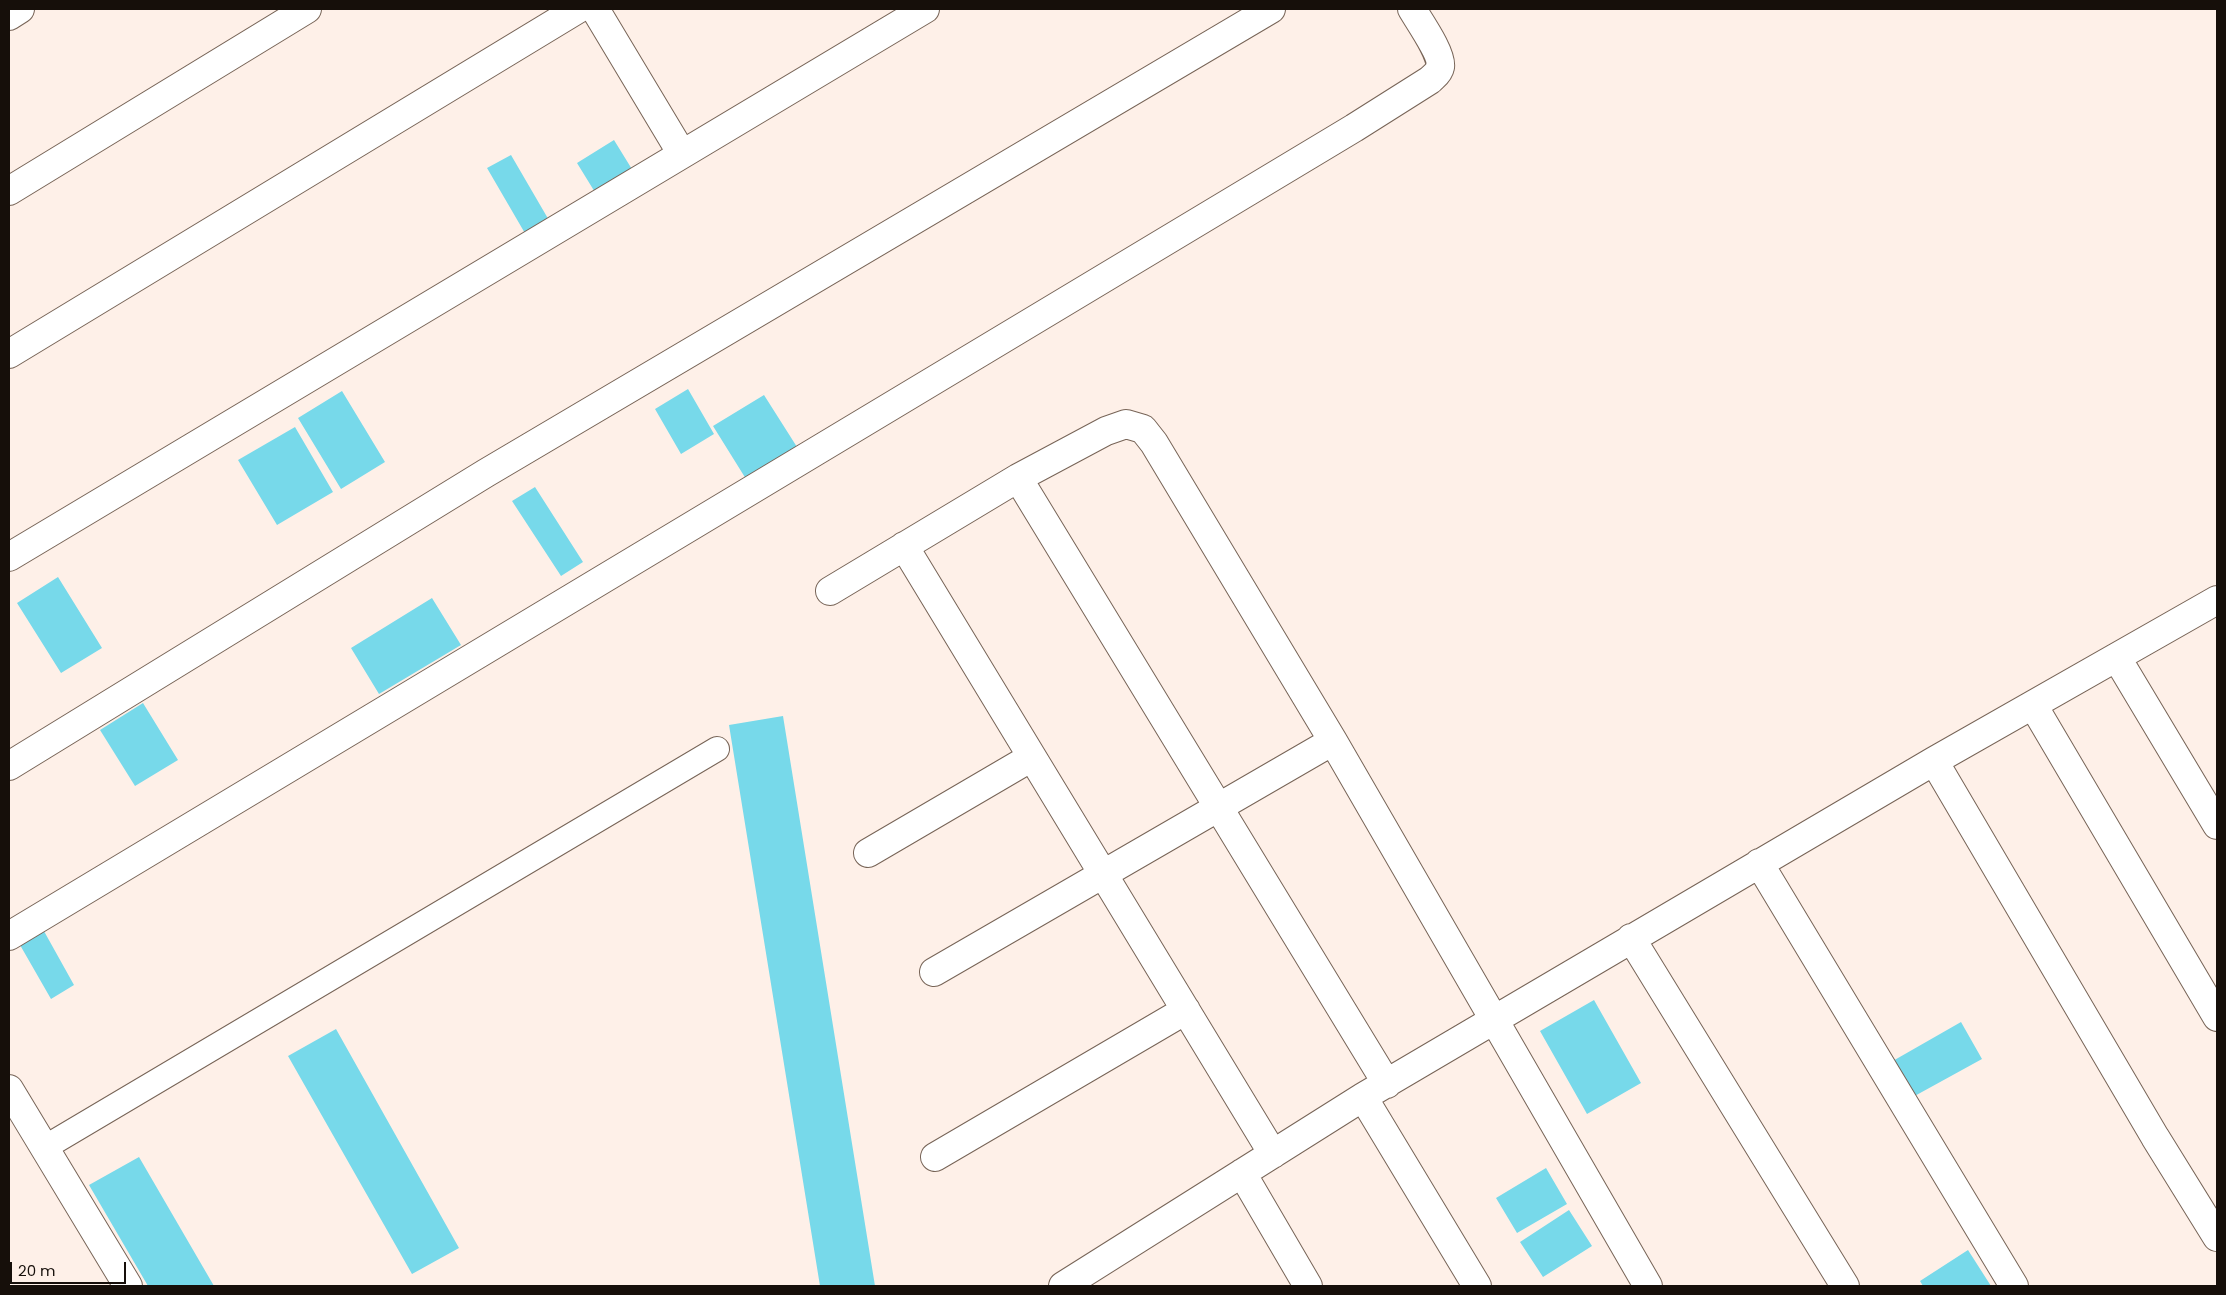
<!DOCTYPE html>
<style>
body{margin:0}
#map{position:relative;width:2226px;height:1295px;overflow:hidden;background:#fef0e8;font-family:Poppins,sans-serif}
canvas{display:block}
.frame{position:absolute;inset:0;border:10px solid #160f0a;pointer-events:none}
.scale{position:absolute;left:10px;top:1262px;width:116px;height:22px;box-sizing:border-box;border:2px solid #160f0a;border-top:0;padding-left:6px;font-size:15px;line-height:18px;white-space:nowrap;color:#160f0a;-webkit-text-stroke:4px #fef0e8;paint-order:stroke}
</style>
<div id="map">
<canvas width="2226" height="1295"></canvas>
<div class="frame"></div>
<div class="scale">20 m</div>
</div>
<script>
const g = document.querySelector('canvas').getContext('2d');
g.lineJoin = 'round';
function fill(path, color) {
  g.fillStyle = color;
  g.fill(path, 'evenodd');
}
function strokePath(path, color, width, dash) {
  g.strokeStyle = color;
  g.lineWidth = width;
  g.lineCap = dash ? 'butt' : 'round';
  g.setLineDash(dash || []);
  g.stroke(path);
}
fill(new Path2D(`
 M 614,140 L 638,179 L 601,202 L 577,163 Z
 M 511,155 L 550,222 L 526,235 L 487,168 Z
 M 688,389 L 714,434 L 681,454 L 655,409 Z
 M 342,391 L 385,462 L 341,489 L 298,418 Z
 M 764,395 L 797,447 L 746,479 L 713,426 Z
 M 295,427 L 333,492 L 277,525 L 238,460 Z
 M 535,487 L 583,562 L 561,576 L 512,501 Z
 M 58,577 L 102,648 L 61,673 L 17,603 Z
 M 432,598 L 461,645 L 379,694 L 351,648 Z
 M 143,703 L 178,760 L 135,786 L 100,730 Z
 M 783,716 L 875,1286 L 820,1286 L 729,725 Z
 M 40,924 L 74,985 L 51,999 L 16,938 Z
 M 1594,1000 L 1641,1083 L 1587,1114 L 1540,1031 Z
 M 1961,1022 L 1982,1059 L 1911,1098 L 1891,1062 Z
 M 336,1029 L 459,1248 L 412,1274 L 288,1056 Z
 M 139,1157 L 214,1286 L 148,1286 L 89,1185 Z
 M 1546,1168 L 1567,1204 L 1517,1233 L 1496,1198 Z
 M 1569,1210 L 1592,1246 L 1543,1277 L 1520,1242 Z
 M 1968,1250 L 1991,1286 L 1923,1286 L 1920,1281 Z`), '#77d9ea');
const service = new Path2D(`
 M 44,1148 L 717,749`);
const minor = new Path2D(`
 M 595,9 L 682,154
 M 9,16 L 20,9
 M 9,191 L 307,9
 M 9,354 L 578,9
 M 1018,478 L 1387,1084
 M 904,546 L 1273,1154
 M 9,557 L 925,9
 M 830,591 L 1018,478 L 1106,431 L 1126,424 L 1143,429 L 1154,443 L 1333,741 L 1648,1286
 M 2117,658 L 2217,825
 M 2033,705 L 2217,1017
 M 1934,761 L 2155,1137 L 2217,1237
 M 9,766 L 486,473 L 1271,9
 M 868,853 L 1032,757
 M 1759,863 L 2014,1286
 M 9,936 L 1354,128 L 1430,80 C 1434,76 1439,73 1440,67 C 1443,55 1419,21 1412,9
 M 1631,938 L 1845,1286
 M 934,972 L 1333,741
 M 9,1089 L 128,1286
 M 1363,1097 L 1477,1286
 M 935,1157 L 1186,1010
 M 1242,1173 L 1308,1286
 M 1063,1286 L 1363,1097 L 1934,761 L 2217,600`);
strokePath(service, '#776457', 26);
strokePath(minor, '#776457', 30);
strokePath(service, '#fff', 24);
strokePath(minor, '#fff', 28);
</script>
